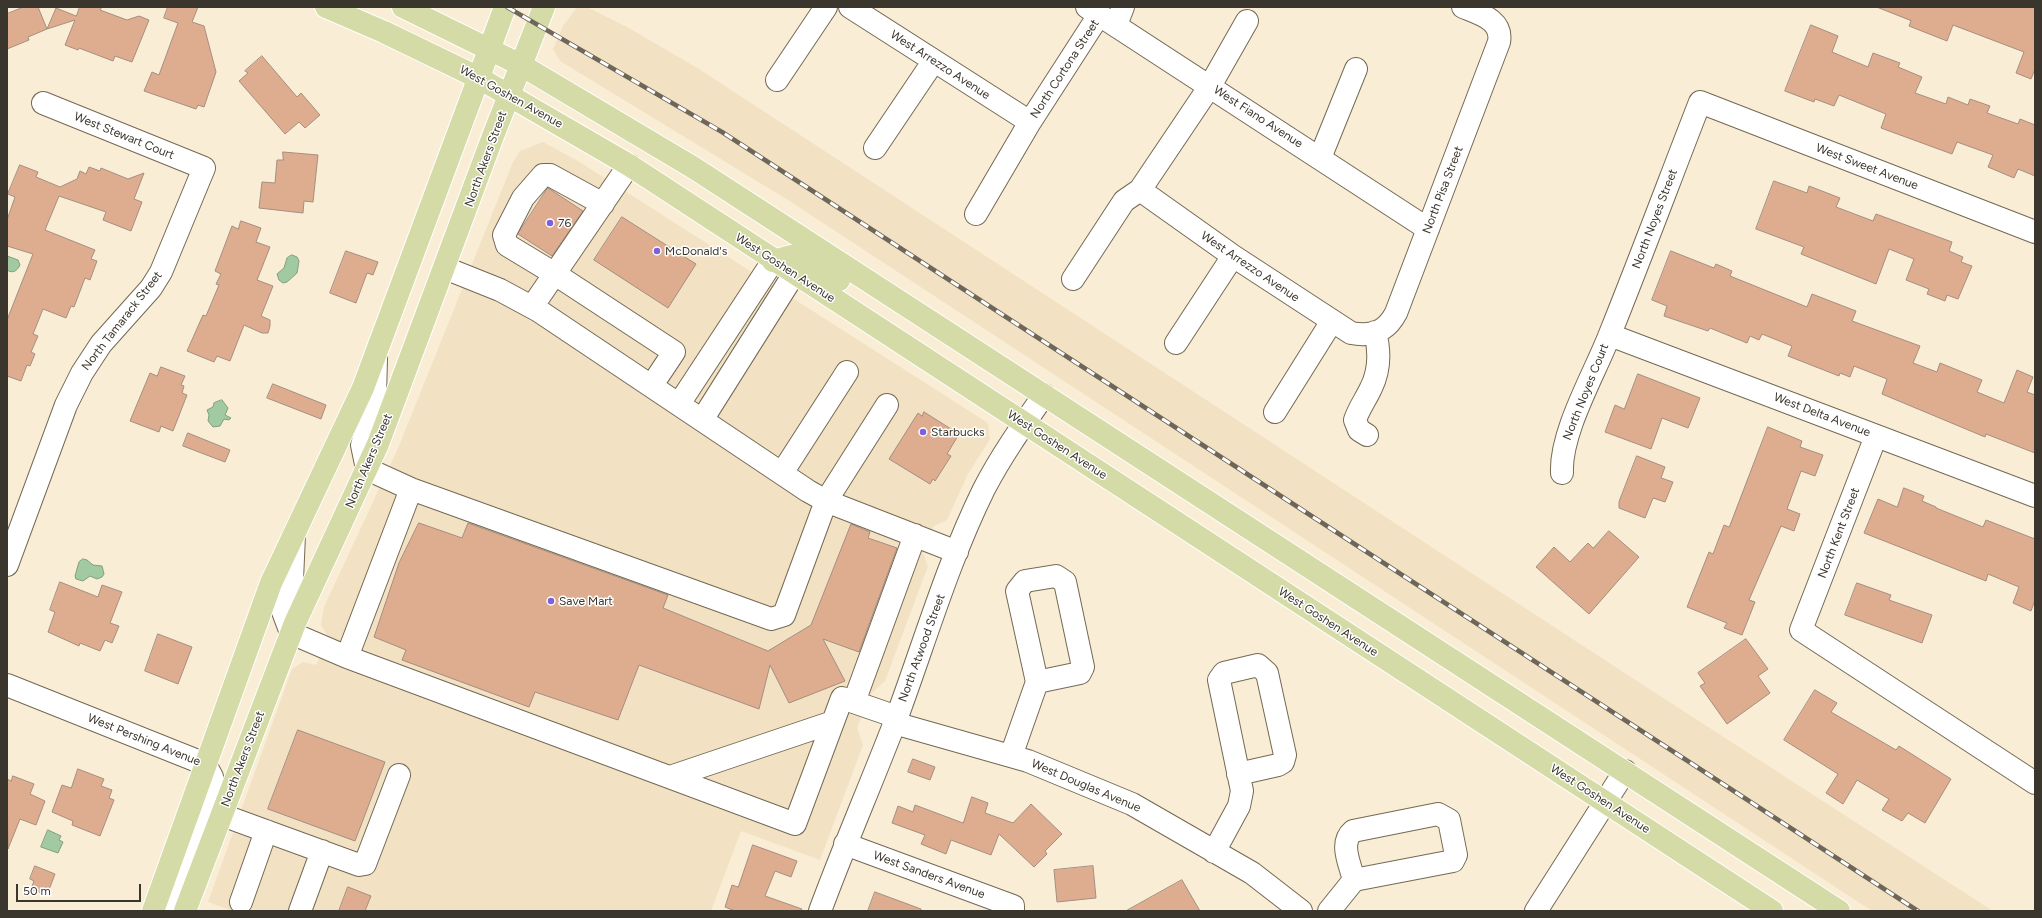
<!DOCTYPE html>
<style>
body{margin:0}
#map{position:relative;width:2042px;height:918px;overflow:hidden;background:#f9edd5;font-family:Figtree,sans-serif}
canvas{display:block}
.frame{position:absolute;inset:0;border:8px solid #3b362d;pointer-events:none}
.scale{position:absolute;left:16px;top:884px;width:125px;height:18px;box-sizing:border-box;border:2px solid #3b362d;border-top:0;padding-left:5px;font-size:12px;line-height:14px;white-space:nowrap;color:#3b362d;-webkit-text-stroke:3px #fff;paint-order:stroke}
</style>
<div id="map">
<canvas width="2042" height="918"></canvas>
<div class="frame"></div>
<div class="scale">50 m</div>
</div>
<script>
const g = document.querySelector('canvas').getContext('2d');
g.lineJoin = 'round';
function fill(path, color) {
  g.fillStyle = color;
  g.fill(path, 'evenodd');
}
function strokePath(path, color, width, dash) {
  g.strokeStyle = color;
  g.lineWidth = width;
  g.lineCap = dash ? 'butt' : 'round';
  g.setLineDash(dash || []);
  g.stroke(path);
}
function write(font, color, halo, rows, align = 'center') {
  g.font = font + ' Figtree,sans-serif';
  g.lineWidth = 3;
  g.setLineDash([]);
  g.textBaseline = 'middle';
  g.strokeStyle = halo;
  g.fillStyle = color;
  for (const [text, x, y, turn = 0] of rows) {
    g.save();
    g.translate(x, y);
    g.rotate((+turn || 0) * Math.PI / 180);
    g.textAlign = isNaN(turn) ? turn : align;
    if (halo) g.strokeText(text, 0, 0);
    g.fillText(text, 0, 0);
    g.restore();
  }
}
fill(new Path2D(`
 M 577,7 L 587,7 L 627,27 L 699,69 L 1637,681 L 1993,911 L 1872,911 L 788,200 L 560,61 L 553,49 L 563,26 Z
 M 543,142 L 578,161 L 988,423 L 990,439 L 968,474 L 947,520 L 934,526 L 923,553 L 928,566 L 885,681 L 872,693 L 857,728 L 863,745 L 820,860 L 741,831 L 711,911 L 233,911 L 208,902 L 292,669 L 303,662 L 316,665 L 329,638 L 321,625 L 324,607 L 399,446 L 513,162 L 520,151 Z`), '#f2e2c3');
const water = new Path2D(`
 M 292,255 L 297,257 L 299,261 L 297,273 L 287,282 L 283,283 L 279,280 L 277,274 L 284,268 L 287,258 Z
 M 7,256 L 18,260 L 20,265 C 17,271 13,274 7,270 Z
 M 222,400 L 228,408 L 225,415 L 231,418 L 229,420 L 224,419 L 220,426 L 213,427 L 208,421 L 209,415 L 207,410 L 213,407 L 214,403 Z
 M 83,559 L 87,560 L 93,565 L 102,566 L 104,574 L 102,577 L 97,579 L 90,576 L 83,581 L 76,579 L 75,576 L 79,562 Z
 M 48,830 L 61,836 L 59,840 L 63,842 L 58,853 L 41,847 Z`);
fill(water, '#a1caa2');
strokePath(water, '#829e7f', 1);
const building = new Path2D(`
 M 24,7 L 38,7 L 47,29 L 28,37 L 29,40 L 7,49 L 7,14 Z
 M 80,7 L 102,7 L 100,10 L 127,20 L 139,16 L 149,20 L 132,62 L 115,56 L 113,61 L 79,48 L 78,50 L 65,45 L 75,20 L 47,29 L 56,8 L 76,16 Z
 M 168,7 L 198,7 L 192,22 L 204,26 L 216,72 L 204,107 L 198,105 L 196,109 L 144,91 L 152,72 L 159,75 L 178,23 L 164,18 Z
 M 1877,7 L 2035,7 L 2035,69 L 2031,79 L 2016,73 L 2024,52 L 1953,25 L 1947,41 L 1909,26 L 1911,21 Z
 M 1811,25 L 1838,36 L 1832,52 L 1868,67 L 1873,53 L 1900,63 L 1898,67 L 1922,77 L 1915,93 L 1946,104 L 1948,97 L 1968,105 L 1970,99 L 1990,106 L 1987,113 L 2018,124 L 2020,119 L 2035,125 L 2035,176 L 2018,169 L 2014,178 L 1988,167 L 1993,155 L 1957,142 L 1952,154 L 1881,128 L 1886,114 L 1839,95 L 1834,106 L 1815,99 L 1814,102 L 1785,91 Z
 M 262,56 L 297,97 L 301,93 L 320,115 L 305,128 L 299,122 L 285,134 L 239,81 L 248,73 L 245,71 Z
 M 283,152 L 318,155 L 313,202 L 304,201 L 303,213 L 259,208 L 262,182 L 275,183 L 277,160 L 283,160 Z
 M 20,165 L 38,172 L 36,177 L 60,187 L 77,179 L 80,171 L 86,174 L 89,167 L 100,171 L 101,168 L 128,179 L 144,173 L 134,199 L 142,202 L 131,231 L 103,220 L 106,212 L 59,196 L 45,230 L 95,250 L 91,259 L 97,261 L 90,280 L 85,278 L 74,307 L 71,306 L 66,318 L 43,309 L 33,334 L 38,336 L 31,352 L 35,354 L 30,366 L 27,365 L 21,381 L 7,376 L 7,320 L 33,254 L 7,246 L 7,220 L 15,197 L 8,194 Z
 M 1774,181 L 1807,193 L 1809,186 L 1840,198 L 1836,207 L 1873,221 L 1876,214 L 1952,242 L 1949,251 L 1963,257 L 1961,262 L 1972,266 L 1958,299 L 1947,295 L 1945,301 L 1927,294 L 1929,289 L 1906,280 L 1914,259 L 1889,249 L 1876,284 L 1801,254 L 1804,247 L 1756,229 Z
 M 548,188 L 583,211 L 552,256 L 518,234 Z
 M 622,217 L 696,264 L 668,308 L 594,260 Z
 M 241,221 L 261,228 L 256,242 L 270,247 L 257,280 L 273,286 L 261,316 L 270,320 L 270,326 L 268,333 L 262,333 L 244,325 L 230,361 L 217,356 L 214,362 L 187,351 L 203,315 L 206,316 L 219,285 L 216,284 L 221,274 L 215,271 L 232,226 L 238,229 Z
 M 346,251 L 378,262 L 373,275 L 367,273 L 356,303 L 330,293 Z
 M 1671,251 L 1714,268 L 1716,264 L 1732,271 L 1730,276 L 1807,307 L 1812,294 L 1856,311 L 1852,321 L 1920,346 L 1913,363 L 1937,372 L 1940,363 L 1982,380 L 1977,392 L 2004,403 L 2017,370 L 2033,377 L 2027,392 L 2035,395 L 2035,453 L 1986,434 L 1985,437 L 1882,394 L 1887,379 L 1854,366 L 1850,377 L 1840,373 L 1839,376 L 1788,356 L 1792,346 L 1762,334 L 1759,340 L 1750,336 L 1747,343 L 1710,328 L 1708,331 L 1664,316 L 1667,306 L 1652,300 Z
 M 161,367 L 185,376 L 181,385 L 184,386 L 182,393 L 187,395 L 173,431 L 161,426 L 159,432 L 130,421 L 150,373 L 157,376 Z
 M 1638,374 L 1700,398 L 1688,428 L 1662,418 L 1651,449 L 1605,432 L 1615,405 L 1624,409 Z
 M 273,384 L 326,405 L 321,419 L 267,398 Z
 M 924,412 L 959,434 L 947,454 L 951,456 L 935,481 L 933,479 L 930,484 L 889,459 L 918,413 L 922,416 Z
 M 1768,427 L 1802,441 L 1800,447 L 1823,455 L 1815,476 L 1801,471 L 1787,509 L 1800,514 L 1794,531 L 1781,526 L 1749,600 L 1755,602 L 1742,635 L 1724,628 L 1727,623 L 1687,607 L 1709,552 L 1713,554 L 1724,525 L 1729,527 Z
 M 188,433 L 230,450 L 225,462 L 183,446 Z
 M 1637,456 L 1665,467 L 1661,478 L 1673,482 L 1665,502 L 1653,498 L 1645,518 L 1619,508 L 1619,502 Z
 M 1904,488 L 1924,496 L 1922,501 L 1936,507 L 1936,508 L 1983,527 L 1986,520 L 2035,539 L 2035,600 L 2031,611 L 2013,603 L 2019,587 L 1988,574 L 1986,581 L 1864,533 L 1878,499 L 1897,507 Z
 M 419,523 L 462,538 L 468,523 L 668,595 L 663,608 L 768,651 L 811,625 L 851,524 L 870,532 L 868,538 L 897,548 L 859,652 L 823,639 L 845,681 L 789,703 L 770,665 L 759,709 L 639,665 L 618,720 L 535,692 L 529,707 L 402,660 L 406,650 L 374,637 L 399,563 Z
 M 1609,531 L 1639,557 L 1589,614 L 1536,567 L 1554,547 L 1570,562 L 1588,543 L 1593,548 Z
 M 60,582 L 98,597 L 102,585 L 122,592 L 110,623 L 119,626 L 112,643 L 105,640 L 100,651 L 80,643 L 79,646 L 48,632 L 55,612 L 50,610 Z
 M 1857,583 L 1891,595 L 1889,600 L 1932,615 L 1922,643 L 1845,615 Z
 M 158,634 L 192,647 L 178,684 L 145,671 Z
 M 1746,639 L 1768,669 L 1758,676 L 1770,693 L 1727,724 L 1700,686 L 1705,683 L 1698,673 Z
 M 1815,690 L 1837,703 L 1831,712 L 1896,750 L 1899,746 L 1951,779 L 1925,823 L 1908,813 L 1902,821 L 1882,810 L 1889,799 L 1857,780 L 1843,804 L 1826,793 L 1838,774 L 1784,740 Z
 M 298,730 L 385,762 L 355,841 L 268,809 Z
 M 913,759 L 935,767 L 930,780 L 908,772 Z
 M 78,769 L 104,779 L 101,786 L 112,790 L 109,798 L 114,800 L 100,836 L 72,825 L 73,821 L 52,812 L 62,785 L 71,788 Z
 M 13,776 L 34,784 L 30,794 L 45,801 L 36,825 L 20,819 L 8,849 L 7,779 L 11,781 Z
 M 972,797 L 988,803 L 985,813 L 1013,823 L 1031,804 L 1062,834 L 1045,851 L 1047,854 L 1034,867 L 999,834 L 991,855 L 951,840 L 946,854 L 921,844 L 925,835 L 892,823 L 898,806 L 913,812 L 915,805 L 963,823 Z
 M 753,845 L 797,861 L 791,877 L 775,871 L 765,896 L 802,909 L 801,911 L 735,911 L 725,907 L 732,885 L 738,887 Z
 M 35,866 L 55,874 L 47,895 L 31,889 L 34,881 L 30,879 Z
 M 1093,866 L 1096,898 L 1057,902 L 1054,870 Z
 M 1182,880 L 1200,911 L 1126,911 Z
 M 348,887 L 371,896 L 365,911 L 339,911 Z
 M 875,892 L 921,909 L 921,911 L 868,911 Z`);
fill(building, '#dead8f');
strokePath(building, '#a58e80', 1);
const minor = new Path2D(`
 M 850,7 L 1030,122
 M 1087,7 L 1428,229
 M 1116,25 L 1123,7
 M 777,80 L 826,7
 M 875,148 L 933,62
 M 1320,158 L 1356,69
 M 1140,190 L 1233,256 L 1351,333 C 1372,337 1386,332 1396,313 L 1499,42 C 1503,20 1480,14 1463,7
 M 603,204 L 550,175 L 543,175 L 523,198 L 504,235 L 507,245 L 555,274 L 674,352 L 652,385
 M 976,214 L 1030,122 L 1099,15
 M 445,268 L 500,290 L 539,311 L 808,491 L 826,501 L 957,552
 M 1073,279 L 1124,201 L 1140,190 L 1210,86 L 1247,21
 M 532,307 L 629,165
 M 1610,335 L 2035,496
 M 1176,343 L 1233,256
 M 376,359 L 375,396 L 362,445 L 367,469 L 411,489 L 771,619 L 784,615 L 826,501 L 887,405
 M 679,404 L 773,261
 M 1275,412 L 1332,321
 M 702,420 L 794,274
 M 1367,435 L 1359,430 L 1355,420 C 1359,408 1366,399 1371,388 C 1380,370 1380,351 1375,332
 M 1876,436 L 1801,630 L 2035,783
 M 782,473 L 847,372
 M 1562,473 C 1560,432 1595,373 1610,334 C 1641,257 1670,179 1700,102 L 2035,232
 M 294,535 L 292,580 L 282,609 L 291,633 L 347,657 L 795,824 L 842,698 L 897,717
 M 7,565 L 66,405 L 82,373 L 101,344 L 151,288 L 161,272 L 204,168 L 43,103
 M 347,657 L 411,489
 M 7,685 L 205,764 L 212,777 L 214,788 L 174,911
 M 854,702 L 915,535
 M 894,723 L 1028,761 L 1132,804 L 1252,873 L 1301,911
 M 1011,756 L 1037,682 L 1080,673 L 1083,667 L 1065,582 L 1056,576 L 1025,581 L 1017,591 L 1037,682
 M 670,777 L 833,722
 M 222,815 L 359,865 L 365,864 L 399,775
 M 845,844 L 1013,906 L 1013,911
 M 1214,852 L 1239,806 L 1242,791 L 1219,680 L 1224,673 L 1258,665 L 1267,673 L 1285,755 L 1283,762 L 1278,765 L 1238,774
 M 241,902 L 266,831
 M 300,911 L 322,851
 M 820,911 C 844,846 872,782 897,717 C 925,641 948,562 984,489 C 1001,456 1023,425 1044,395
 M 1329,911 L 1354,880 L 1453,861 L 1456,855 L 1449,820 L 1438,814 L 1353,831 C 1339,843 1350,864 1354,880
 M 1536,911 L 1625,771`);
const major = new Path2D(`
 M 326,7 L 384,32 L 479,78 L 629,165 L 1772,911
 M 403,7 L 521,65 L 694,168 L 1839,911
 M 773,261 L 792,256 L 816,266 L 839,280
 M 153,911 L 271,583 L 363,388 L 505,7
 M 185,911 L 295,623 L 378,444 L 493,136 L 544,7`);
strokePath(minor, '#746954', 24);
strokePath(major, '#fff', 24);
strokePath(minor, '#fff', 22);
strokePath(major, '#d5dba6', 22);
const rail = new Path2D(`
 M 507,7 L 722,132 L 1918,911`);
strokePath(rail, '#6d6659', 4.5);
strokePath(rail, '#fff', 3, [9]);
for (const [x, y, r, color] of [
 [550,223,4,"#7e60db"],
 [657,251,4,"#7e60db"],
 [923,432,4,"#7e60db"],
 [551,601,4,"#7e60db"]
]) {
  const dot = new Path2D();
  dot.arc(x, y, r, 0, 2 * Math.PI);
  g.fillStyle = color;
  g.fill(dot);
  strokePath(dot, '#fff', 1.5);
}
write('12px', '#3b362d', '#fff', [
 ["West Arrezzo Avenue",940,65,33],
 ["North Cortona Street",1065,69,-57],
 ["West Goshen Avenue",511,97,29],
 ["West Fiano Avenue",1258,117,33],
 ["West Stewart Court",124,136,22],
 ["North Akers Street",486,159,-70],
 ["West Sweet Avenue",1867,167,21],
 ["North Pisa Street",1443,190,-69],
 ["North Noyes Street",1655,219,-69],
 ["West Arrezzo Avenue",1250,267,34],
 ["West Goshen Avenue",785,268,33],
 ["North Tamarack Street",122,321,-52],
 ["North Noyes Court",1586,392,-68],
 ["West Delta Avenue",1822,415,21],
 ["West Goshen Avenue",1057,445,33],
 ["North Akers Street",369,461,-67],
 ["North Kent Street",1839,533,-69],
 ["West Goshen Avenue",1328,622,33],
 ["North Atwood Street",922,648,-70],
 ["West Pershing Avenue",144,740,22],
 ["North Akers Street",243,759,-69],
 ["West Douglas Avenue",1086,786,23],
 ["West Goshen Avenue",1600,799,33],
 ["West Sanders Avenue",929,875,20]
]);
write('12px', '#3b362d', '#fff', [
 ["76",558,223],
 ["McDonald's",665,251],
 ["Starbucks",931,432],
 ["Save Mart",559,601]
], 'left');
</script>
